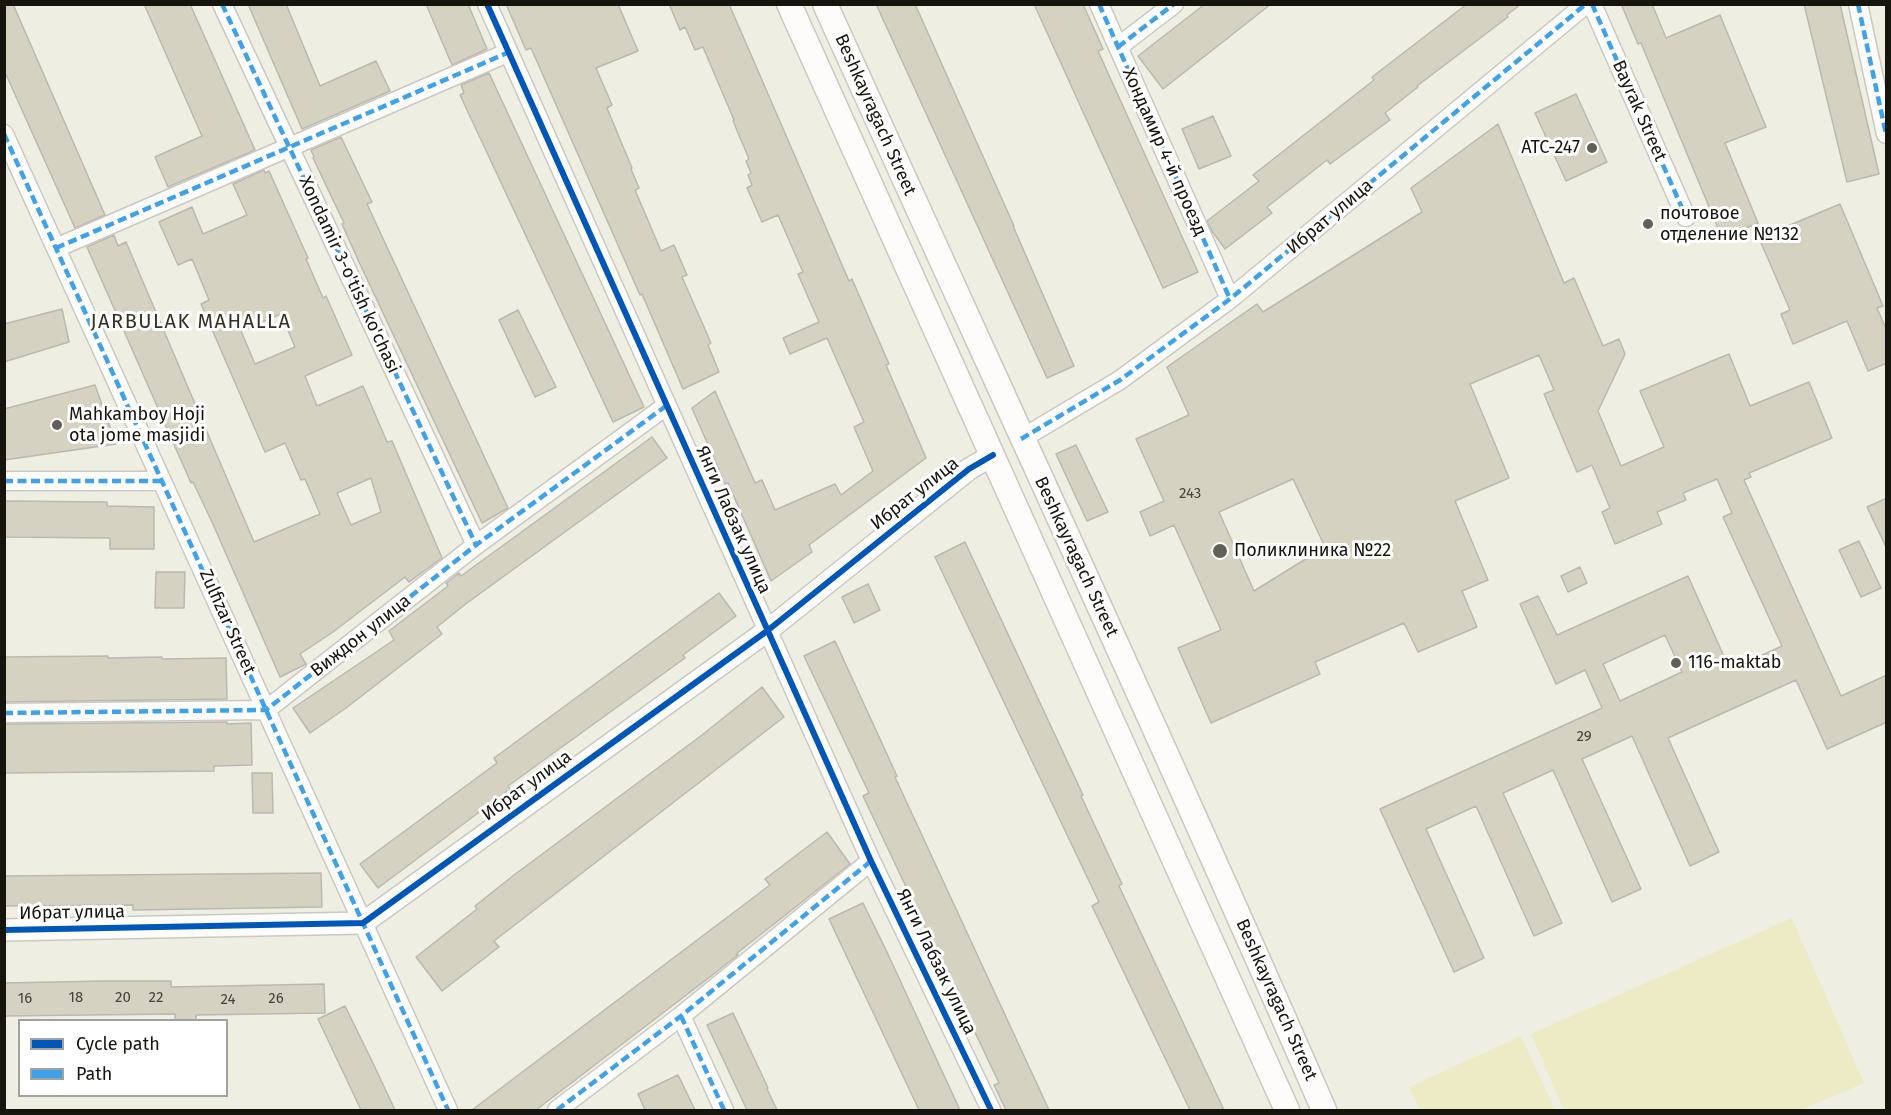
<!DOCTYPE html>
<meta charset="utf-8">
<style>
body{margin:0}
#map{position:relative;width:1891px;height:1115px;overflow:hidden;background:#efeee3;font-family:"Fira Sans",sans-serif}
canvas{display:block}
.frame{position:absolute;inset:0;border:6px solid #15140d;pointer-events:none}
.legend{position:absolute;left:18px;top:1019px;width:210px;height:78px;box-sizing:border-box;background:#fff;border:2px solid #a1a19e;margin:0;padding:8px 10px;list-style:none;font-size:18px;color:#15140d}
.legend li{display:flex;align-items:center;gap:12px;height:30px}
.legend b{width:30px;border:2px solid #a1a19e}
</style>
<div id="map">
<canvas width="1891" height="1115"></canvas>
<div class="frame"></div>
<ul class="legend">
<li><b style="height:8px;background:#0057b8"></b>Cycle path</li>
<li><b style="height:8px;background:#3da2e9"></b>Path</li>
</ul>
</div>
<script>
const g = document.querySelector('canvas').getContext('2d');
g.lineJoin = 'round';
function fill(path, color) {
  g.fillStyle = color;
  g.fill(path, 'evenodd');
}
function strokePath(path, color, width, dash) {
  g.strokeStyle = color;
  g.lineWidth = width;
  g.lineCap = dash ? 'butt' : 'round';
  g.setLineDash(dash || []);
  g.stroke(path);
}
function write(font, color, halo, rows, align = 'center') {
  g.font = font + ' "Fira Sans",sans-serif';
  g.lineWidth = 6;
  g.setLineDash([]);
  g.textBaseline = 'middle';
  g.strokeStyle = halo;
  g.fillStyle = color;
  for (const [text, x, y, turn = 0] of rows) {
    g.save();
    g.translate(x, y);
    g.rotate((+turn || 0) * Math.PI / 180);
    g.textAlign = isNaN(turn) ? turn : align;
    if (halo) g.strokeText(text, 0, 0);
    g.fillText(text, 0, 0);
    g.restore();
  }
}
fill(new Path2D(`
 M 1792,918 L 1864,1083 L 1801,1110 L 1564,1110 L 1531,1034 Z
 M 1521,1036 L 1555,1110 L 1420,1110 L 1409,1087 Z`), '#edeac6');
const building = new Path2D(`
 M 4,4 L 13,4 L 105,215 L 75,228 L 4,70 Z
 M 144,4 L 190,4 L 255,150 L 168,187 L 155,157 L 202,136 Z
 M 248,4 L 286,4 L 320,86 L 376,61 L 390,91 L 302,129 Z
 M 426,4 L 468,4 L 487,49 L 452,65 Z
 M 506,4 L 618,4 L 638,51 L 596,68 L 612,105 L 607,108 L 632,168 L 631,169 L 639,188 L 635,190 L 661,251 L 674,245 L 687,275 L 682,277 L 711,343 L 708,345 L 719,372 L 683,389 L 642,294 L 640,295 L 531,48 L 526,50 Z
 M 669,4 L 729,4 L 849,281 L 852,279 L 889,364 L 886,365 L 926,458 L 809,545 L 812,552 L 771,581 L 728,483 L 725,484 L 692,408 L 715,391 L 755,483 L 762,480 L 775,510 L 835,484 L 841,495 L 873,471 L 854,427 L 864,422 L 827,338 L 790,354 L 783,338 L 819,322 L 798,274 L 803,272 L 778,215 L 762,222 L 747,188 L 752,185 L 748,175 L 751,173 L 746,161 L 749,159 L 733,121 L 734,120 L 703,47 L 695,50 L 685,27 L 680,30 Z
 M 876,4 L 915,4 L 1014,226 L 1013,226 L 1074,366 L 1047,378 Z
 M 1034,4 L 1083,4 L 1103,49 L 1098,51 L 1198,272 L 1163,288 Z
 M 1205,4 L 1271,4 L 1163,89 L 1138,56 Z
 M 1467,4 L 1521,4 L 1507,15 L 1508,17 L 1417,86 L 1418,87 L 1385,113 L 1390,120 L 1330,164 L 1327,160 L 1267,207 L 1272,213 L 1225,249 L 1212,231 L 1207,221 L 1259,181 L 1253,175 L 1374,80 L 1372,77 Z
 M 1621,4 L 1652,4 L 1666,38 L 1720,15 L 1766,127 L 1725,143 L 1758,223 L 1722,238 L 1641,43 L 1638,44 Z
 M 1804,4 L 1840,4 L 1879,174 L 1847,182 Z
 M 489,73 L 644,407 L 613,422 L 460,95 L 464,93 L 461,85 Z
 M 1576,94 L 1607,162 L 1566,181 L 1535,113 Z
 M 1213,116 L 1231,156 L 1199,169 L 1182,129 Z
 M 1498,124 L 1564,283 L 1574,278 L 1603,346 L 1619,339 L 1625,354 L 1598,411 L 1621,466 L 1664,447 L 1640,391 L 1729,354 L 1750,406 L 1809,382 L 1832,438 L 1749,473 L 1751,477 L 1744,480 L 1841,696 L 1887,675 L 1887,722 L 1827,749 L 1796,680 L 1668,738 L 1719,852 L 1690,866 L 1632,736 L 1582,759 L 1641,889 L 1612,902 L 1553,770 L 1503,793 L 1562,923 L 1534,936 L 1476,806 L 1426,829 L 1484,958 L 1454,972 L 1380,809 L 1602,708 L 1585,670 L 1556,684 L 1520,604 L 1538,596 L 1557,635 L 1688,576 L 1730,670 L 1782,646 L 1723,517 L 1732,513 L 1717,479 L 1683,493 L 1686,500 L 1657,512 L 1662,524 L 1615,544 L 1602,512 L 1610,508 L 1592,465 L 1577,472 L 1544,394 L 1554,390 L 1539,355 L 1470,384 L 1509,478 L 1455,501 L 1488,580 L 1462,591 L 1477,627 L 1418,652 L 1404,623 L 1315,662 L 1320,674 L 1211,723 L 1178,648 L 1221,630 L 1174,525 L 1150,536 L 1140,512 L 1164,501 L 1136,439 L 1189,415 L 1167,367 L 1257,304 L 1263,312 L 1422,212 L 1411,188 ZM 1293,479 L 1325,547 L 1254,591 L 1219,512 ZM 1665,635 L 1682,672 L 1620,701 L 1603,664 Z
 M 341,137 L 372,202 L 367,204 L 508,508 L 482,523 L 359,262 L 342,224 L 344,223 L 313,158 L 314,157 L 311,150 Z
 M 264,170 L 265,173 L 269,171 L 308,258 L 306,259 L 323,298 L 326,296 L 352,355 L 305,376 L 317,406 L 363,386 L 387,442 L 392,441 L 442,558 L 409,582 L 405,577 L 333,632 L 300,654 L 306,664 L 280,677 L 212,522 L 193,482 L 191,483 L 87,247 L 114,235 L 118,246 L 126,242 L 254,542 L 320,514 L 305,479 L 301,480 L 285,443 L 265,452 L 201,304 L 209,300 L 192,259 L 178,265 L 159,222 L 192,207 L 203,234 L 247,215 L 233,184 ZM 281,314 L 295,347 L 255,364 L 241,331 ZM 371,478 L 381,512 L 351,525 L 337,493 Z
 M 1840,204 L 1883,306 L 1877,308 L 1887,331 L 1887,363 L 1868,371 L 1847,321 L 1793,344 L 1781,314 L 1790,310 L 1759,238 Z
 M 62,309 L 69,342 L 4,362 L 4,324 Z
 M 518,310 L 556,387 L 535,397 L 499,320 Z
 M 95,385 L 116,444 L 4,460 L 4,409 Z
 M 652,437 L 667,458 L 467,603 L 437,627 L 442,634 L 346,708 L 310,733 L 293,708 L 394,640 L 389,631 L 448,586 L 446,583 L 459,573 L 461,576 Z
 M 1076,445 L 1108,512 L 1087,521 L 1056,454 Z
 M 1887,498 L 1887,549 L 1867,507 Z
 M 4,501 L 107,502 L 107,506 L 154,507 L 154,549 L 110,549 L 110,538 L 4,537 Z
 M 1859,541 L 1881,588 L 1861,597 L 1839,550 Z
 M 965,542 L 1083,795 L 1081,796 L 1122,884 L 1119,886 L 1224,1110 L 1190,1110 L 1092,906 L 1099,902 L 935,557 Z
 M 1580,567 L 1587,583 L 1568,592 L 1561,576 Z
 M 156,572 L 185,572 L 184,608 L 155,608 Z
 M 868,584 L 880,610 L 854,623 L 842,597 Z
 M 719,593 L 736,616 L 683,655 L 685,658 L 508,786 L 510,789 L 378,888 L 360,864 L 497,763 L 494,758 Z
 M 835,641 L 897,776 L 895,777 L 1049,1110 L 1006,1110 L 994,1085 L 999,1083 L 863,796 L 869,793 L 804,656 Z
 M 108,656 L 108,658 L 162,657 L 162,659 L 226,658 L 227,699 L 4,702 L 4,657 Z
 M 762,687 L 784,717 L 494,941 L 499,947 L 442,991 L 416,957 L 477,909 L 475,906 L 514,875 L 702,735 Z
 M 227,722 L 227,724 L 251,723 L 252,765 L 214,766 L 214,771 L 4,773 L 4,724 Z
 M 252,773 L 272,773 L 273,813 L 253,813 Z
 M 827,832 L 850,864 L 736,954 L 738,955 L 702,983 L 536,1110 L 472,1110 L 770,885 L 765,879 Z
 M 321,873 L 322,907 L 133,910 L 133,905 L 4,906 L 4,876 Z
 M 863,903 L 886,950 L 960,1110 L 919,1110 L 829,919 Z
 M 105,981 L 171,981 L 171,987 L 324,984 L 325,1013 L 196,1015 L 196,1020 L 175,1020 L 175,1014 L 4,1016 L 4,983 Z
 M 345,1006 L 371,1059 L 395,1110 L 361,1110 L 318,1019 Z
 M 733,1013 L 768,1088 L 767,1089 L 777,1110 L 747,1110 L 707,1025 Z
 M 678,1075 L 695,1110 L 645,1110 L 638,1094 Z`);
fill(building, '#d5d2c2');
strokePath(building, '#bab9b1', 1.5);
const minor = new Path2D(`
 M 222,4 L 476,545
 M 487,4 L 871,861 L 991,1110
 M 1099,4 L 1230,299
 M 1592,4 L 1686,217
 M 1858,4 L 1886,134
 M 1118,47 L 1174,4
 M 4,134 L 448,1110
 M 56,248 L 507,53
 M 1021,439 L 1120,380 L 1230,299 L 1586,4
 M 4,481 L 162,481
 M 4,713 L 266,710 L 476,545 L 666,406
 M 681,1016 L 724,1110
 M 557,1110 L 681,1016 L 871,861`);
const tertiary = new Path2D(`
 M 4,930 L 363,923 L 767,631 L 969,469 L 993,455`);
const secondary = new Path2D(`
 M 789,4 L 1287,1110
 M 825,4 C 992,373 1163,740 1324,1110`);
strokePath(minor, '#cac9c0', 21);
strokePath(tertiary, '#cac9c0', 24);
strokePath(secondary, '#cac9c0', 27);
strokePath(minor, '#fdfcfb', 18);
strokePath(tertiary, '#fdfcfb', 21);
strokePath(secondary, '#fdfcfb', 24);
strokePath(new Path2D(`
 M 222,4 L 476,545
 M 1099,4 L 1230,299
 M 1592,4 L 1686,217
 M 1858,4 L 1886,134
 M 1118,47 L 1174,4
 M 4,134 L 448,1110
 M 56,248 L 507,53
 M 1021,439 L 1120,380 L 1230,299 L 1586,4
 M 4,481 L 162,481
 M 4,713 L 266,710 L 476,545 L 666,406
 M 681,1016 L 724,1110
 M 557,1110 L 681,1016 L 871,861`), '#3da2e9', 4.5, [9, 4.5]);
strokePath(new Path2D(`
 M 487,4 L 871,861 L 991,1110
 M 4,930 L 363,923 L 767,631 L 969,469 L 993,455`), '#0057b8', 6);
for (const [x, y, r, color] of [
 [1592,148,6,"#616058"],
 [1648,224,6,"#616058"],
 [57,425,6,"#616058"],
 [1220,551,8,"#616058"],
 [1676,663,6,"#616058"]
]) {
  const dot = new Path2D();
  dot.arc(x, y, r, 0, 2 * Math.PI);
  g.fillStyle = color;
  g.fill(dot);
  strokePath(dot, '#fff', 2);
}
write('15px', '#45443a', null, [
 ["243",1190,494],
 ["29",1584,737],
 ["18",76,998],
 ["20",123,998],
 ["22",156,998],
 ["16",25,999],
 ["26",276,999],
 ["24",228,1000]
]);
write('18px', '#15140d', '#fff', [
 ["Bayrak Street",1639,111,66],
 ["Beshkayragach Street",875,115,66],
 ["Хондамир 4-й проезд",1164,152,66],
 ["Ибрат улица",1330,217,-40],
 ["Xondamir 3-o'tish ko'chasi",349,275,65],
 ["Ибрат улица",915,494,-38],
 ["Янги Лабзак улица",733,520,66],
 ["Beshkayragach Street",1076,557,65],
 ["Zulfizar Street",227,622,66],
 ["Виждон улица",361,636,-38],
 ["Ибрат улица",527,786,-36],
 ["Ибрат улица",72,913,-1],
 ["Янги Лабзак улица",936,962,64],
 ["Beshkayragach Street",1276,1000,66]
]);
write('18px', '#15140d', '#fff', [
 ["АТС-247",1580,148,"right"],
 ["почтовое",1660,214],
 ["отделение №132",1660,235],
 ["Mahkamboy Hoji",69,415],
 ["ota jome masjidi",69,436],
 ["Поликлиника №22",1234,551],
 ["116-maktab",1688,663]
], 'left');
g.letterSpacing = '1.5px';
write('20px', '#333121', '#fff', [
 ["JARBULAK MAHALLA",191,322]
]);
g.letterSpacing = '0px';
</script>
